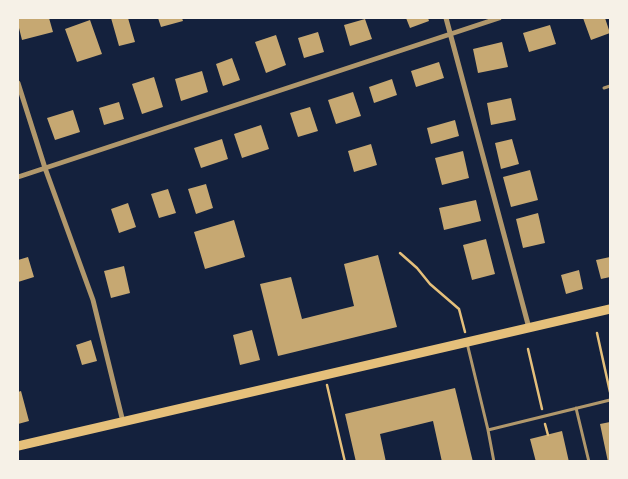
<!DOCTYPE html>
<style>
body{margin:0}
#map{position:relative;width:628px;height:479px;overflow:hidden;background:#14213d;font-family:Georgia,serif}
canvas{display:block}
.frame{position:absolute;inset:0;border:19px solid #f6f1e7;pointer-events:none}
</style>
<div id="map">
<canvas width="628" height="479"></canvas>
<div class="frame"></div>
</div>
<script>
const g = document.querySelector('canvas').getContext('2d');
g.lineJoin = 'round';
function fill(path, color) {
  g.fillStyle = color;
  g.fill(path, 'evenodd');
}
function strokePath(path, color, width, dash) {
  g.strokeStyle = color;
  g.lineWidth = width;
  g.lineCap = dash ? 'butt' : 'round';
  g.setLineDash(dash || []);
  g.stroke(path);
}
fill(new Path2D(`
 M 18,18 L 49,18 L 53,32 L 22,40 L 18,24 Z
 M 111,18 L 128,18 L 135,42 L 119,46 Z
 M 158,18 L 182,18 L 183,21 L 161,27 Z
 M 406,18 L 428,18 L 429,21 L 410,28 Z
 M 583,18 L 605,18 L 610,33 L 591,40 Z
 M 365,19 L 372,39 L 350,46 L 344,25 Z
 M 90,20 L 102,54 L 77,62 L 65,29 Z
 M 550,25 L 556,44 L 529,52 L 523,33 Z
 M 318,32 L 324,52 L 304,58 L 298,38 Z
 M 276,35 L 286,65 L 266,73 L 255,42 Z
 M 502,42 L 508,67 L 478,73 L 473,49 Z
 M 232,58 L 240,80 L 223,86 L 216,64 Z
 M 439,62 L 444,78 L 416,87 L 411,71 Z
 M 202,71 L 208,92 L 181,101 L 175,79 Z
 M 154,77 L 163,107 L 142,114 L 132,84 Z
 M 392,79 L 397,95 L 374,103 L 369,87 Z
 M 353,92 L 361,116 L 336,124 L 328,100 Z
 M 511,98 L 516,120 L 491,125 L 487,103 Z
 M 119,102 L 124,119 L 104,125 L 99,108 Z
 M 310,107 L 318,131 L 298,137 L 290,113 Z
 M 73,110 L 80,132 L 55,140 L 47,118 Z
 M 455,120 L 459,136 L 431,144 L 427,128 Z
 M 261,125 L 269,149 L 242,158 L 234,134 Z
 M 222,139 L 228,159 L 201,168 L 194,148 Z
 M 512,139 L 519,164 L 501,169 L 495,143 Z
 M 371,144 L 377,165 L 354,172 L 348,151 Z
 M 463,151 L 469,178 L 442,185 L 435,158 Z
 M 530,170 L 538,200 L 511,207 L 503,177 Z
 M 206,184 L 213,208 L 196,214 L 188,189 Z
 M 168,189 L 176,213 L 159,218 L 151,194 Z
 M 476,200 L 481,221 L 444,230 L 439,208 Z
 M 128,203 L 136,227 L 119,233 L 111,209 Z
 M 538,213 L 545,243 L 523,248 L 516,219 Z
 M 234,220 L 245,257 L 205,269 L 194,232 Z
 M 486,239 L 495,274 L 472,280 L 463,245 Z
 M 378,255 L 397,327 L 278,356 L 260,284 L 291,277 L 302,319 L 354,306 L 344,264 Z
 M 28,257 L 34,277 L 18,282 L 18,260 Z
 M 610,257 L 610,277 L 601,279 L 596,260 Z
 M 124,266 L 130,293 L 111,298 L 104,271 Z
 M 579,270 L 583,289 L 566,294 L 561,275 Z
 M 252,330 L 260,360 L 240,365 L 233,335 Z
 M 91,340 L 97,361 L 82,365 L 76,345 Z
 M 455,388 L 473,462 L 442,462 L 433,421 L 380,434 L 386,462 L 356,462 L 345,414 Z
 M 21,391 L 29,421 L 18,424 L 18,392 Z
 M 610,422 L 610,462 L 608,462 L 600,424 Z
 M 562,431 L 569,462 L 536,462 L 530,439 Z`), '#c6a872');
strokePath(new Path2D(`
 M 400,253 L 417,268 L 430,284 L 459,309 L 465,332
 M 597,333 L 610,392
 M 528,349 L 542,409
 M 327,385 L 345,462
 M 545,424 L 548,435`), '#e5c07b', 2.5);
strokePath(new Path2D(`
 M 604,88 L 610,86
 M 467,343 L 488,430 L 494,462
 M 576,408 L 589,462
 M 488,430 L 610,400`), '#b1986c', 3);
strokePath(new Path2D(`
 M 446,18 L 529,328
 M 18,83 L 45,168 L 93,300 L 123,422
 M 18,177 L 499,18`), '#b1986c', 5);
strokePath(new Path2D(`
 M 18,446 L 610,309`), '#e5c07b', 9);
</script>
